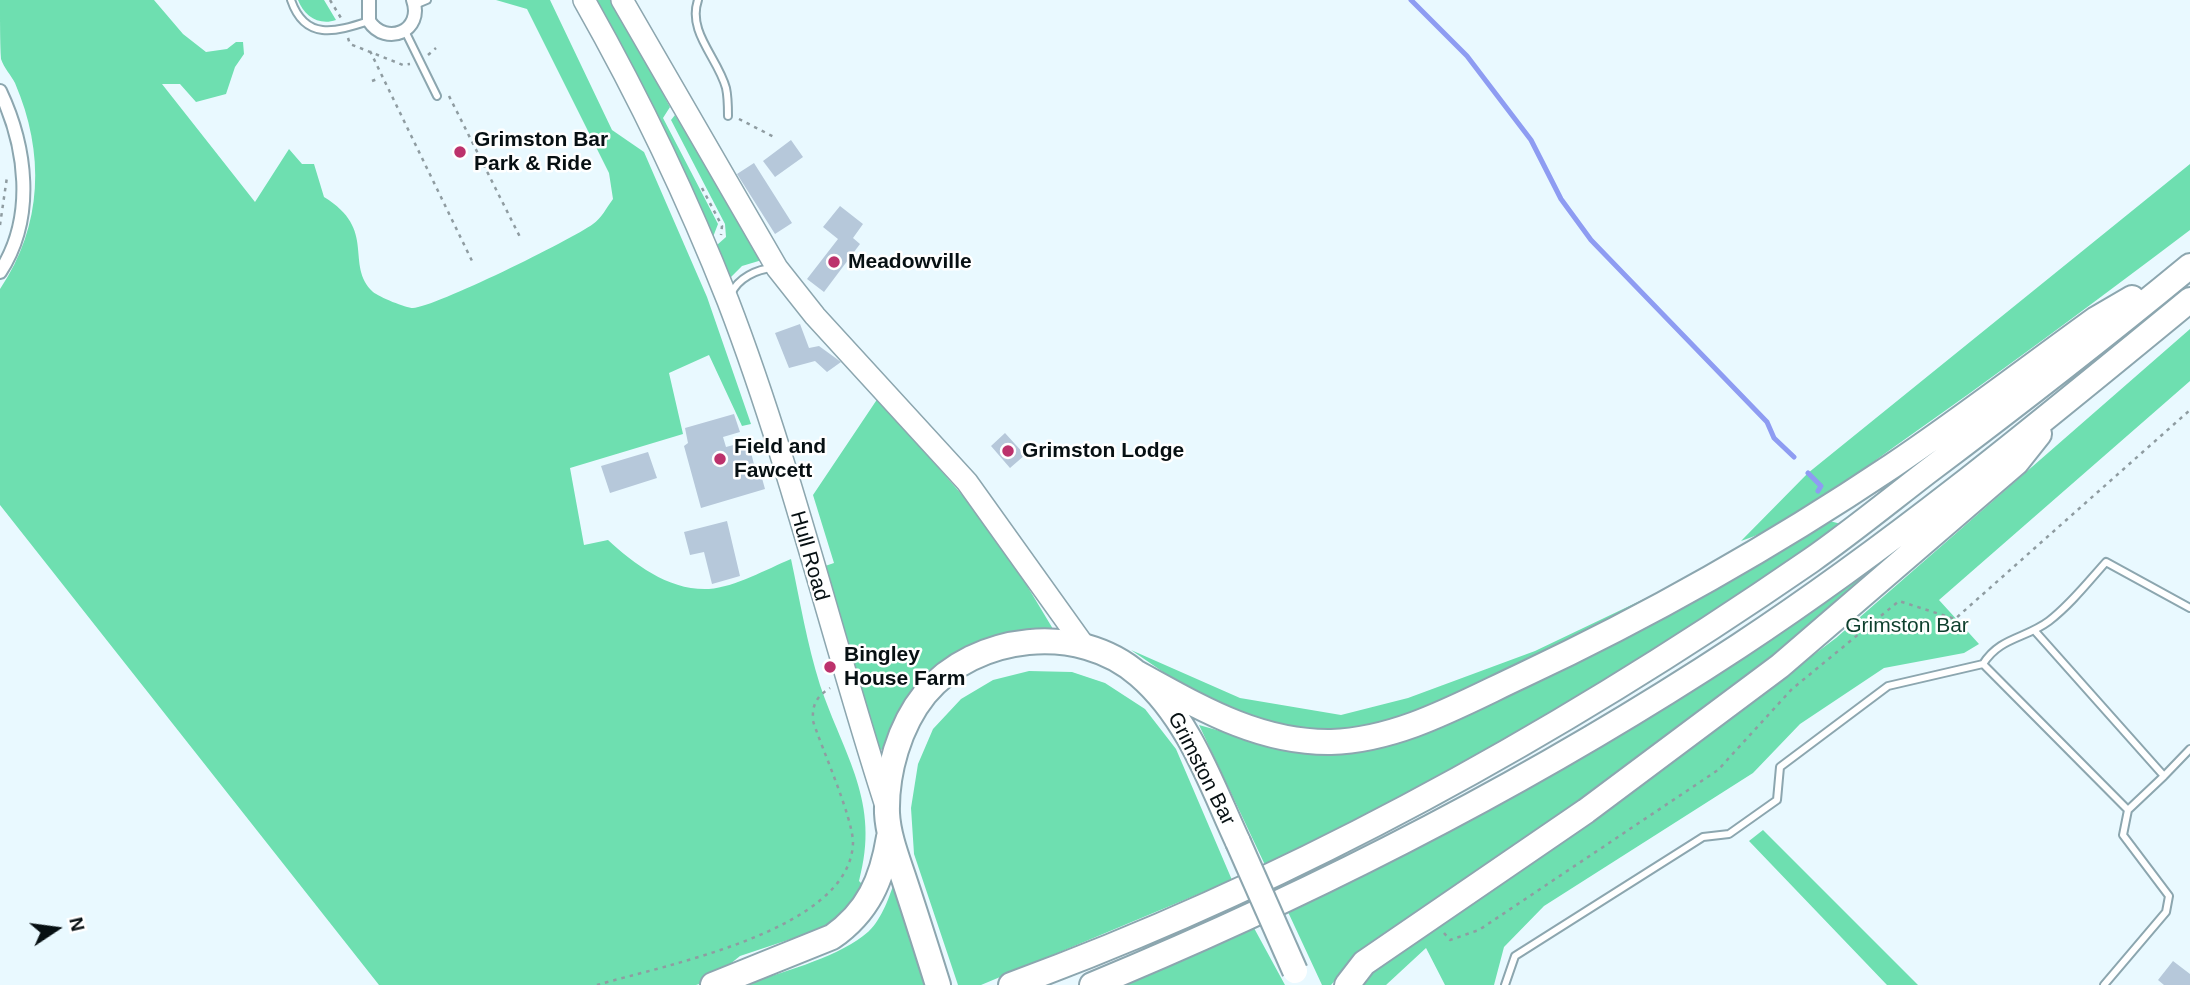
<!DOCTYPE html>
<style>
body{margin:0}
#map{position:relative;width:2190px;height:985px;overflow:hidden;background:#e9f9ff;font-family:Helvetica,sans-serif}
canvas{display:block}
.north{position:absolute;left:21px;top:894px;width:70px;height:70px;-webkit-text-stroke:5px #fff;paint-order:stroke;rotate:77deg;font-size:19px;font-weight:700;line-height:28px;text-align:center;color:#071013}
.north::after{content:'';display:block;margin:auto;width:24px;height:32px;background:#071013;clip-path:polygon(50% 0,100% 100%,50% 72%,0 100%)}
</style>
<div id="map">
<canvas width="2190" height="985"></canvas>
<div class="north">N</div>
</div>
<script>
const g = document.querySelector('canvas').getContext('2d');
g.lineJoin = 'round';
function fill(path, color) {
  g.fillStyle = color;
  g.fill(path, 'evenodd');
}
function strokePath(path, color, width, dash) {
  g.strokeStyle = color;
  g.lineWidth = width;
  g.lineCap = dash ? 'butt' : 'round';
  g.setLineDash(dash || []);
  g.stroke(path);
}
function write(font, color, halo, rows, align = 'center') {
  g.font = font + ' Helvetica,sans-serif';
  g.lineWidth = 5;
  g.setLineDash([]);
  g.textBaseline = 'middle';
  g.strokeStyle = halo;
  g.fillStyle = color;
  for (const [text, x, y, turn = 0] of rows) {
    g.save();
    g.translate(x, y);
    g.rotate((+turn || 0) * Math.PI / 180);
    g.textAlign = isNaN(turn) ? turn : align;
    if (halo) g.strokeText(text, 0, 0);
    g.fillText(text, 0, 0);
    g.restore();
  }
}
fill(new Path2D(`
 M 0,0 L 154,0 L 183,34 L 206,52 L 227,49 L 236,42 L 243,42 L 244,54 L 235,67 L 226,94 L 196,102 L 180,84 L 162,84 L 255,202 L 289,149 L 302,164 L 314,164 L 324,197 C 378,230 344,264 373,292 C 379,297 406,308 413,308 C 435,307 571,240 593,224 C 601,219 607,207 613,199 L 609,173 L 527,9 L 496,0 L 550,0 L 612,130 L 644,152 L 707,297 L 751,424 L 742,426 L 709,355 L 669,373 L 683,434 L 570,468 L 584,545 L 608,540 C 635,565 670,591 709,589 C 735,587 767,569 791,559 C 800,601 807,644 820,685 C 844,756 881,802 859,881 L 863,885 L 846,911 L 821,929 L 740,956 L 709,981 L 696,985 L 379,985 L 0,505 L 0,289 C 43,225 45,153 15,83 C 11,75 4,68 1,59 C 0,44 0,17 0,0 Z
 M 298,0 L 324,0 L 336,20 C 319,26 304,16 298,0 Z
 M 597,0 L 613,0 L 670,107 L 663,118 L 718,224 L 713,237 L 666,134 Z
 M 675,115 L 762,260 L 742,266 L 729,279 L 717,245 L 726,237 L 725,224 L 671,120 Z
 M 2190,164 L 2190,230 C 2092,304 1994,377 1894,447 C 1846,481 1797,523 1741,541 L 1808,473 Z
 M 2190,329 L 2190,381 L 1939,600 L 1979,644 L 1964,653 L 1884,668 L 1800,724 L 1753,773 L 1544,906 L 1504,947 L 1494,985 L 1445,985 L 1426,948 L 1386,985 L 1362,985 L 1363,980 L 1388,958 L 1704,737 L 1836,638 Z
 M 878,398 L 970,504 L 1014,564 L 1056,634 L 975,649 L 888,749 L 880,750 L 825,566 L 834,563 L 813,495 Z
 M 1826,520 L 1841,524 C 1656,652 1471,771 1265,865 L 1199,725 C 1251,741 1302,748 1356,752 Z
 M 1890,552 L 1895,557 L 1685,729 L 1368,944 L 1331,985 L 1322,985 L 1288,912 C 1376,870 1463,826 1548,777 C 1666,709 1779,631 1890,552 Z
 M 1667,588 L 1537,660 L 1389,722 L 1342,731 L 1294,730 L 1207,702 L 1131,650 L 1240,698 L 1341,715 L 1408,698 L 1535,651 Z
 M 1029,671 L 1072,672 L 1105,683 L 1145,709 L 1176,749 L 1232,880 L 981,985 L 958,985 L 914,854 L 911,808 L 918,764 L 933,729 L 961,699 L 993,680 Z
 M 1763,830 L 1918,985 L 1887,985 L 1749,841 Z
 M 893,886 L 900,891 L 922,960 L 924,985 L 743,985 C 779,973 833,959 863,936 C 879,925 887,903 893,886 Z
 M 1254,928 L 1285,985 L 1119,985 Z`), '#6edfb0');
strokePath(new Path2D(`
 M 1411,0 L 1467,56 L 1531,140 L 1561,199 L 1591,240 L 1767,422 L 1774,438 L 1794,457
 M 1808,473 L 1821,486 L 1818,491`), '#8e9cf2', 5);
fill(new Path2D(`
 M 791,140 L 803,157 L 775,177 L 763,161 Z
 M 754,163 L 792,223 L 775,234 L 737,174 Z
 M 840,206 L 863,224 L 853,238 L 860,244 L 824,292 L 807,279 L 838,239 L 823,227 Z
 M 800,324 L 809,348 L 819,346 L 841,362 L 827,372 L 815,361 L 789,368 L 775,333 Z
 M 734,414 L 740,432 L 723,437 L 726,447 L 748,441 L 756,472 L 760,471 L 765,489 L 701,508 L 684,446 L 688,443 L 685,428 Z
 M 1005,433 L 1025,455 L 1010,468 L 991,446 Z
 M 648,452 L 657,478 L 610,493 L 601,466 Z
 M 727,521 L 740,576 L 712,584 L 704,552 L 690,555 L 684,532 Z
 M 2173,961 L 2190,974 L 2190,985 L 2164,985 L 2158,980 Z`), '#b6c8da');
const lane = new Path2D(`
 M 291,0 C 305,41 335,32 369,21
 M 698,0 C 687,32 718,58 726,88 C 728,97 728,107 728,116
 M 415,5 L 427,0
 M 405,31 L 437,96
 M 731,294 C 738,278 757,269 773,268
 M 2034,630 L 2164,776 L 2128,810 L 2123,835 L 2169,896 L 2166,912 L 2104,985
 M 1983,664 C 2000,637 2025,639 2049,621 C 2071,604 2088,582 2106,562 L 2190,608
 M 2164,776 L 2190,749
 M 1505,985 L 1515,956 L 1703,837 L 1729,834 L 1777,800 L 1780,767 L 1888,686 L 1983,664 L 2128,810`);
const street = new Path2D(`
 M 369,0 L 369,21 C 386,47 424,31 413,0
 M 0,91 C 26,146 36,217 0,272`);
const primary = new Path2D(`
 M 584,0 C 639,97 687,197 728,301 C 791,465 832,639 886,806
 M 622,0 L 777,268 L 815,316 L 967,482 L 1085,647`);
const highway = new Path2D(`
 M 1137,673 C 1199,707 1258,743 1331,742 C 1399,740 1461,704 1521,676 C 1649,616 1774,545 1892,466 C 1962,419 2028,368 2096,319 L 2132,298
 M 713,985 L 832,937 C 868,912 882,880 889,837
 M 938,985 C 927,950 916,915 904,879 C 897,858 888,835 887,813 C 886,773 899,726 925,694 C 975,634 1079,622 1139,675 C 1189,718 1211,784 1238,842
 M 1011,985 C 1295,881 1562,732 1810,561 C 1850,533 1888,502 1927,472 C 2016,405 2104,337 2190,266
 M 1092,985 C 1317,892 1535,780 1739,646 C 1897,542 2044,420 2190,300
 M 1347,985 L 1364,963 L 1586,811 L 1780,666 L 2016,463 L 2039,434`);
strokePath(lane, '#8ca6af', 10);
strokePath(street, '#8ca6af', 16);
strokePath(primary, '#8ca6af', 24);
strokePath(highway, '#8ca6af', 28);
strokePath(new Path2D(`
 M 330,0 L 341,18
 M 348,38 L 350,44 L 403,65 L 410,64
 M 370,51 L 473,263
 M 428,55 L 436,48
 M 372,81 L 380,78
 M 449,96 L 521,239
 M 739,119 L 776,138
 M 702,188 L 722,226 L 721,235
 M 0,225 L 7,177
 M 1444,933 L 1450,940 L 1479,930 L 1718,770 L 1792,689 L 1899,601 L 1955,619 L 2190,410
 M 597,985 C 664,965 850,931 853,843 C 853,818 822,749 813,721 C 812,705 816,697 830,688`), '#8f9ca1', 2.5, [3.5, 5]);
strokePath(lane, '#fff', 6);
strokePath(street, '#fff', 12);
strokePath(primary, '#fff', 21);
strokePath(highway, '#fff', 24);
const highwayBridge = new Path2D(`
 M 1238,842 L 1295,971`);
strokePath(highwayBridge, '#8ca6af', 28, []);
strokePath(highwayBridge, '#fff', 24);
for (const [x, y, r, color] of [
 [460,152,7,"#bc326c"],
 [834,262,7,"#bc326c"],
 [1008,451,7,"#bc326c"],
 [720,459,7,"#bc326c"],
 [830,667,7,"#bc326c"]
]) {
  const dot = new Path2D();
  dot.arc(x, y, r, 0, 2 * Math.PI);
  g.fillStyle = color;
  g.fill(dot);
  strokePath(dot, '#fff', 2.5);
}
write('bold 21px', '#071013', '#fff', [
 ["Grimston Bar",474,140],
 ["Park & Ride",474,164],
 ["Meadowville",848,262],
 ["Field and",734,447],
 ["Fawcett",734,471],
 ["Grimston Lodge",1022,451],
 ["Bingley",844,655],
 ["House Farm",844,679]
], 'left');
write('21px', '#071013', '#fff', [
 ["Hull Road",809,556,74],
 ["Grimston Bar",1201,769,63]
]);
write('21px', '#0d3f2d', '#fff', [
 ["Grimston Bar",1907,626]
]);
</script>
